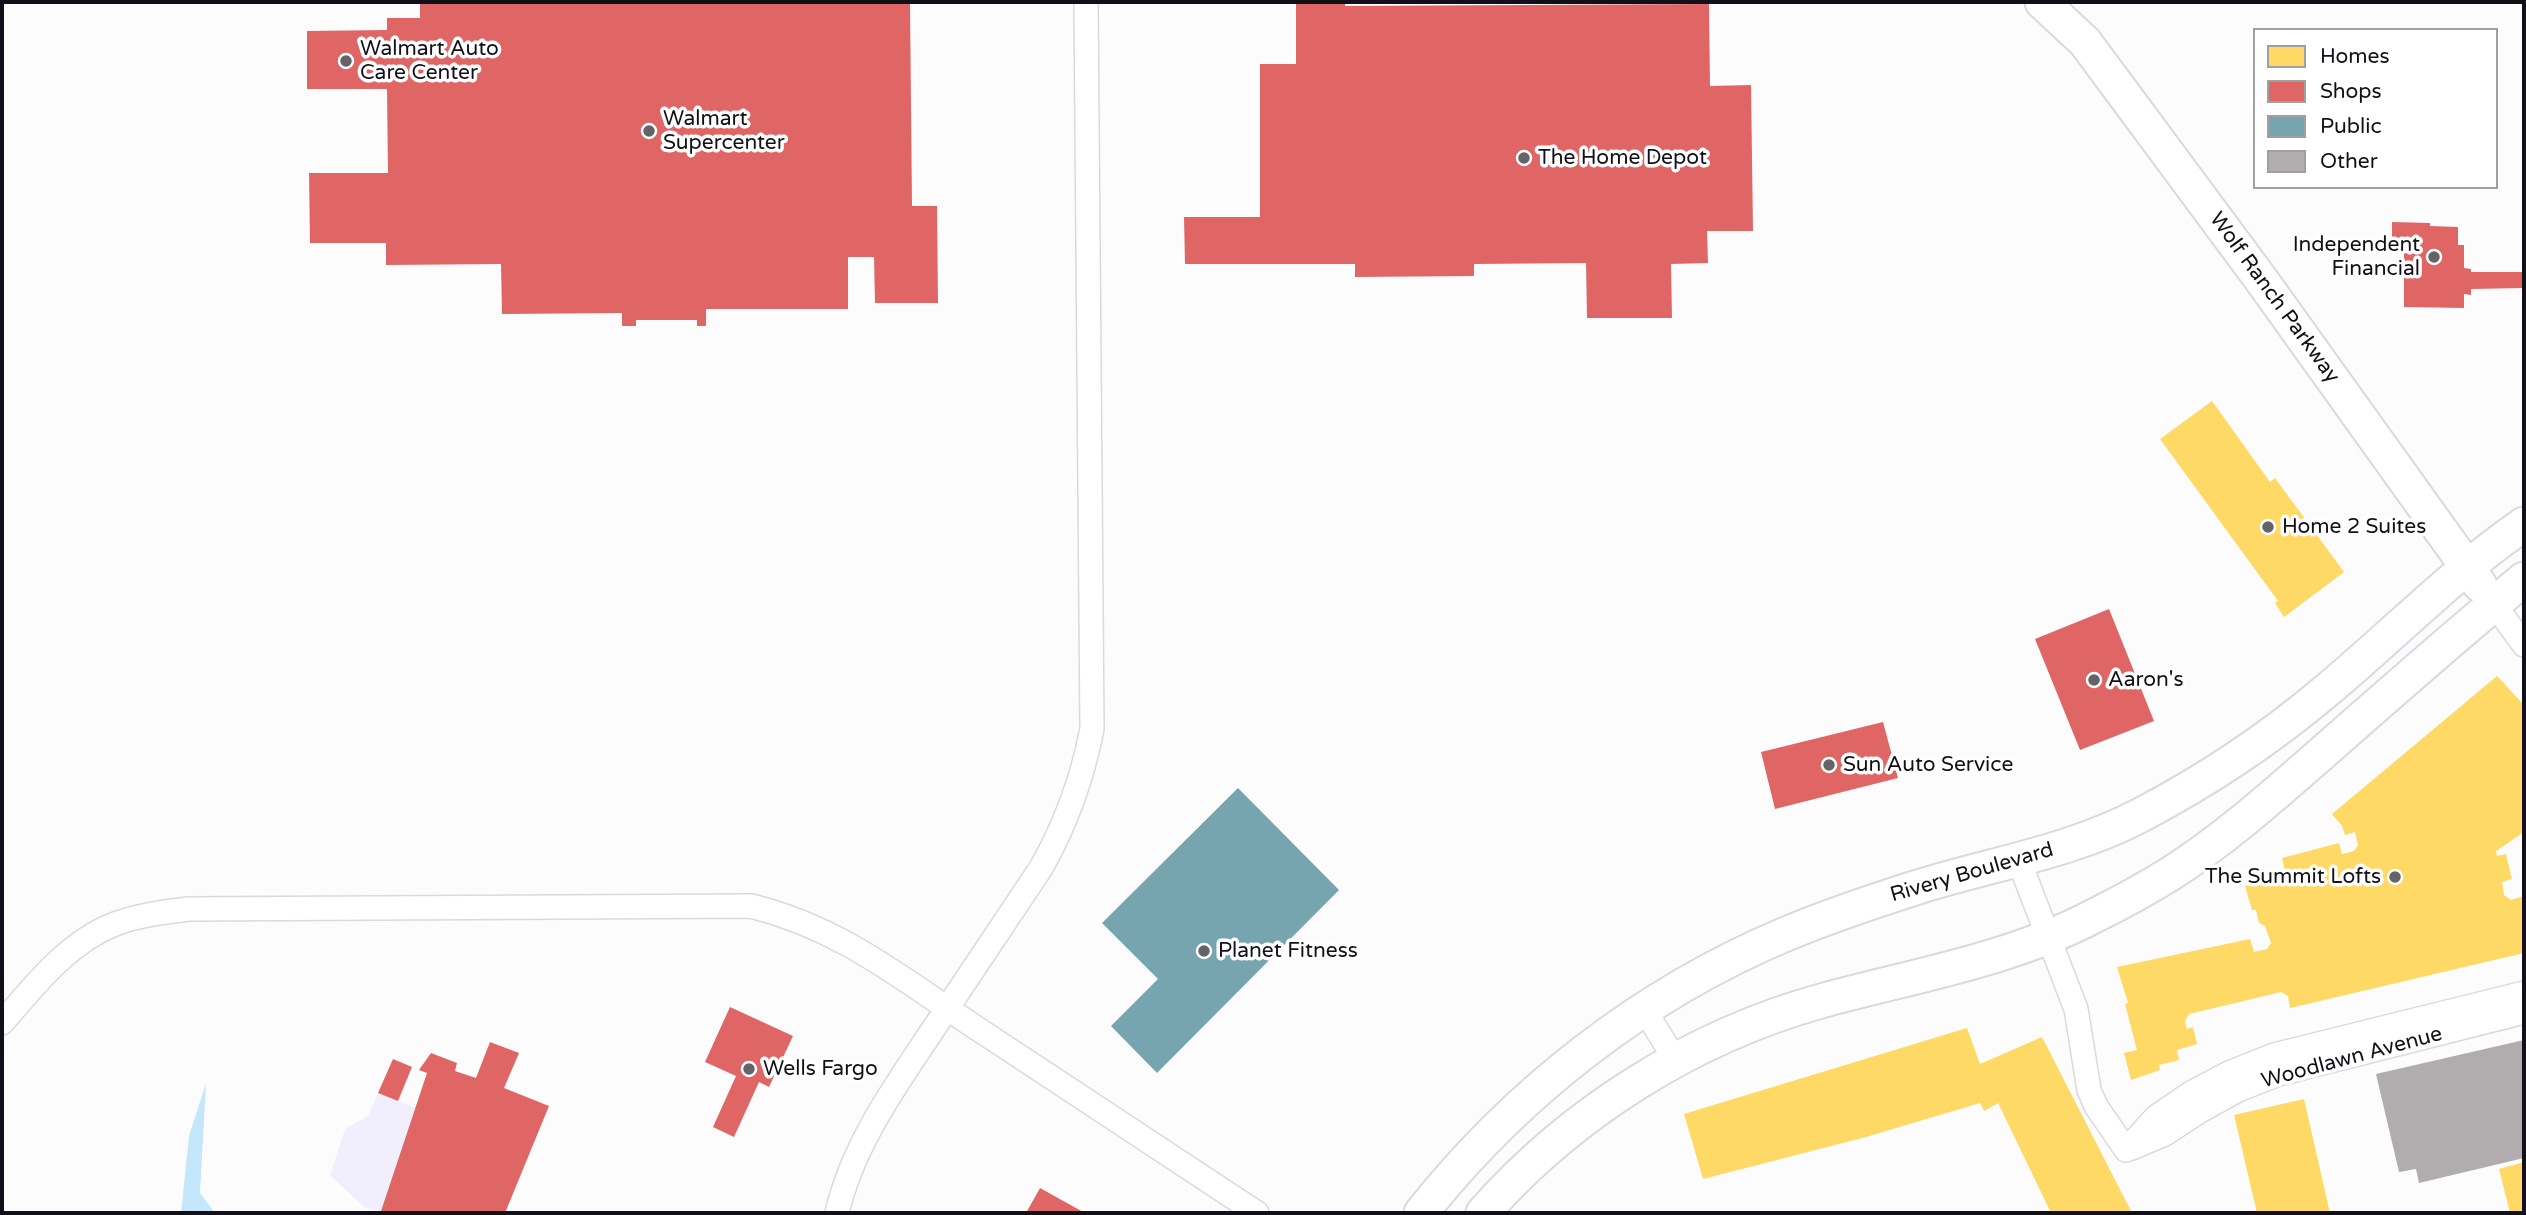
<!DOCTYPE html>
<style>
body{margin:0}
#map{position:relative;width:2526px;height:1215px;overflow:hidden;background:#fcfcfc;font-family:"Varela Round",sans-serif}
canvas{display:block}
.frame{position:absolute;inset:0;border:4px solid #111018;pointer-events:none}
.legend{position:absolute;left:2253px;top:28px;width:245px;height:161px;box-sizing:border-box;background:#fff;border:2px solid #a09fa3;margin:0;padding:9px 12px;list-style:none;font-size:21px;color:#111018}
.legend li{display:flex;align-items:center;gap:14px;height:35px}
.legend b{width:35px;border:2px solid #a09fa3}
</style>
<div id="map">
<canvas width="2526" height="1215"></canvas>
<div class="frame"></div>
<ul class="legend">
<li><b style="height:19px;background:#ffd966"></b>Homes</li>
<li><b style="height:19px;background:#e06666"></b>Shops</li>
<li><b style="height:19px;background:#76a5af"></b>Public</li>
<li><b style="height:19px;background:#b1acae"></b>Other</li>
</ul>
</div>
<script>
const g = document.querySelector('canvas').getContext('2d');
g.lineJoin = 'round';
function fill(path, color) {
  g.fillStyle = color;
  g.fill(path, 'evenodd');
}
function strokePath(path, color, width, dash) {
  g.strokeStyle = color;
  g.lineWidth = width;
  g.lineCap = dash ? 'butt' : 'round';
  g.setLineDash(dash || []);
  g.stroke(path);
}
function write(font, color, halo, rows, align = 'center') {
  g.font = font + ' "Varela Round",sans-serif';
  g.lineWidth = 7;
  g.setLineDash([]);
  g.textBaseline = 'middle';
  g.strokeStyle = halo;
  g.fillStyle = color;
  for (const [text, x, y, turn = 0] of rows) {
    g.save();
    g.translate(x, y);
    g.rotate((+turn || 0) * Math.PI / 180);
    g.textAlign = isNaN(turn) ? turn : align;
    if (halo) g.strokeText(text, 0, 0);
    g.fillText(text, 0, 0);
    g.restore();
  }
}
fill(new Path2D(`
 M 378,1093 L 415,1108 L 381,1211 L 365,1208 L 330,1175 L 345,1129 L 368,1116 Z`), '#f1effd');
fill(new Path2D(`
 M 206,1083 L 200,1193 L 215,1213 L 181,1213 L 189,1136 Z`), '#c5e7fb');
fill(new Path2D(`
 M 2212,401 L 2270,482 L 2275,478 L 2344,572 L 2284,617 L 2275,603 L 2278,601 L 2160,439 Z
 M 2497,676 L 2524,705 L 2524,832 L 2496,851 L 2497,856 L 2506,854 L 2512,879 L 2502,882 L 2504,895 L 2511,900 L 2524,896 L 2524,953 L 2290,1008 L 2288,996 L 2281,992 L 2189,1014 L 2185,1021 L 2187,1029 L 2193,1027 L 2197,1044 L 2177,1050 L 2179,1060 L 2159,1065 L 2160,1070 L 2131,1080 L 2124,1053 L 2137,1050 L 2125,1004 L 2128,1003 L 2117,967 L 2250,939 L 2254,952 L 2267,949 L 2271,943 L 2265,926 L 2259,923 L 2256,910 L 2252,910 L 2245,886 L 2286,875 L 2282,858 L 2339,843 L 2342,854 L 2354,851 L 2358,845 L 2355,832 L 2345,835 L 2342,826 L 2332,814 Z
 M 1967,1028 L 1980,1064 L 2042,1037 L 2132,1213 L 2051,1213 L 1998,1103 L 1984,1111 L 1980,1103 L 1866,1137 L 1703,1179 L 1684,1114 Z
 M 2304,1099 L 2330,1213 L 2257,1213 L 2234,1115 Z
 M 2524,1162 L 2524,1213 L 2510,1213 L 2499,1169 Z`), '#ffd966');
fill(new Path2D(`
 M 420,2 L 910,2 L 912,206 L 937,206 L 938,303 L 875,303 L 874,257 L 848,257 L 848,309 L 706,309 L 706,326 L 697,326 L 697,320 L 636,320 L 636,326 L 622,326 L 622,313 L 502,314 L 501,264 L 386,265 L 386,243 L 310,243 L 309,173 L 388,173 L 387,89 L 307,89 L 307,31 L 387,30 L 387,18 L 420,18 Z
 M 1296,2 L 1345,2 L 1345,6 L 1709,4 L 1710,86 L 1751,85 L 1753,231 L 1707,231 L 1708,263 L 1671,264 L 1672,318 L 1587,318 L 1586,263 L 1474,264 L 1474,276 L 1355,277 L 1355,264 L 1185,264 L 1184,217 L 1260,217 L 1260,64 L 1296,64 Z
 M 2392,222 L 2430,223 L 2430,226 L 2458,227 L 2458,245 L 2464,245 L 2464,268 L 2471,269 L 2471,272 L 2524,272 L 2524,288 L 2471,289 L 2471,295 L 2464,294 L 2464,308 L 2404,307 L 2404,246 L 2392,246 Z
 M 2109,609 L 2154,721 L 2080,750 L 2035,639 Z
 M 1883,722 L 1898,778 L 1775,809 L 1761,752 Z
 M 730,1007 L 793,1036 L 769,1087 L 759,1082 L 734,1137 L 713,1127 L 736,1076 L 705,1062 Z
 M 490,1042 L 519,1053 L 504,1088 L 549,1106 L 505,1213 L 386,1213 L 381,1211 L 427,1073 L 419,1070 L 431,1053 L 457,1063 L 455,1071 L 476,1078 Z
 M 393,1059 L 412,1067 L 398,1101 L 378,1093 Z
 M 1040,1188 L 1085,1213 L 1026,1213 Z`), '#e06666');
fill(new Path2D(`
 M 1238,788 L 1339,890 L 1157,1073 L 1111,1026 L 1158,979 L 1102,923 Z`), '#76a5af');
fill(new Path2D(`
 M 2524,1040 L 2524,1158 L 2419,1183 L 2416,1169 L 2399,1172 L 2376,1074 Z`), '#b1acae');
const street = new Path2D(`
 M 2494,604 L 2524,645
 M 2019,861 L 2076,1009 L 2089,1090 L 2096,1106 L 2126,1150
 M 1644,1009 L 1676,1061
 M 2,1023 C 34,986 68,942 115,924 C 139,915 164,912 189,909 L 751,906 C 841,928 902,979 978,1029 C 1071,1090 1164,1152 1257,1213
 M 2132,1148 L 2165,1134 L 2200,1111 L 2238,1090 L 2279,1074 L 2524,1012
 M 2126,1150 L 2156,1117 L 2191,1093 L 2229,1073 L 2274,1055 L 2524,993
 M 837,1213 C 853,1143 897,1084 936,1025 C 971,973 1006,921 1041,868 C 1066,824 1082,780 1092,729 L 1086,2`);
const secondary = new Path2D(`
 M 2042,2 L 2085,42 L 2260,278 L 2480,585
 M 1421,1213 C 1517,1092 1643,994 1786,934 C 1829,916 1874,901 1918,887 C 1991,864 2070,852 2139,816 C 2206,781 2268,740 2326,691 C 2392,636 2453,573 2524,524
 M 1483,1213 C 1571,1113 1692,1037 1821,1001 C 1912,976 2010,960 2094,916 C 2120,903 2146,889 2170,874 C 2224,840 2273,796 2321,754 C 2388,695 2455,636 2524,579`);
strokePath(street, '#dad9de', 26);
strokePath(secondary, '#dad9de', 37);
strokePath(street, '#fff', 23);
strokePath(secondary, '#fff', 33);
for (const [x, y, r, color] of [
 [346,61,7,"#636368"],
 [649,131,7,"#636368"],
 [1524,158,7,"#636368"],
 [2434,257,7,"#636368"],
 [2268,527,7,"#636368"],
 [2094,680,7,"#636368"],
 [1829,765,7,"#636368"],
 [2395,877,7,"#636368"],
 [1204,951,7,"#636368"],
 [749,1069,7,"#636368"]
]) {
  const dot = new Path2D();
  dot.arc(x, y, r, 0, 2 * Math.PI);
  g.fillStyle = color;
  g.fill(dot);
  strokePath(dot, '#fff', 2.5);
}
write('21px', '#111018', '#fff', [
 ["Walmart Auto",360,49],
 ["Care Center",360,73],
 ["Walmart",663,119],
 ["Supercenter",663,143],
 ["The Home Depot",1538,158],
 ["Independent",2420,245,"right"],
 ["Financial",2420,269,"right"],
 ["Home 2 Suites",2282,527],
 ["Aaron's",2108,680],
 ["Sun Auto Service",1843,765],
 ["The Summit Lofts",2381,877,"right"],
 ["Planet Fitness",1218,951],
 ["Wells Fargo",763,1069]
], 'left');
write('21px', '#111018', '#fff', [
 ["Wolf Ranch Parkway",2274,298,54],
 ["Rivery Boulevard",1972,873,-16],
 ["Woodlawn Avenue",2352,1058,-15]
]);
</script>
